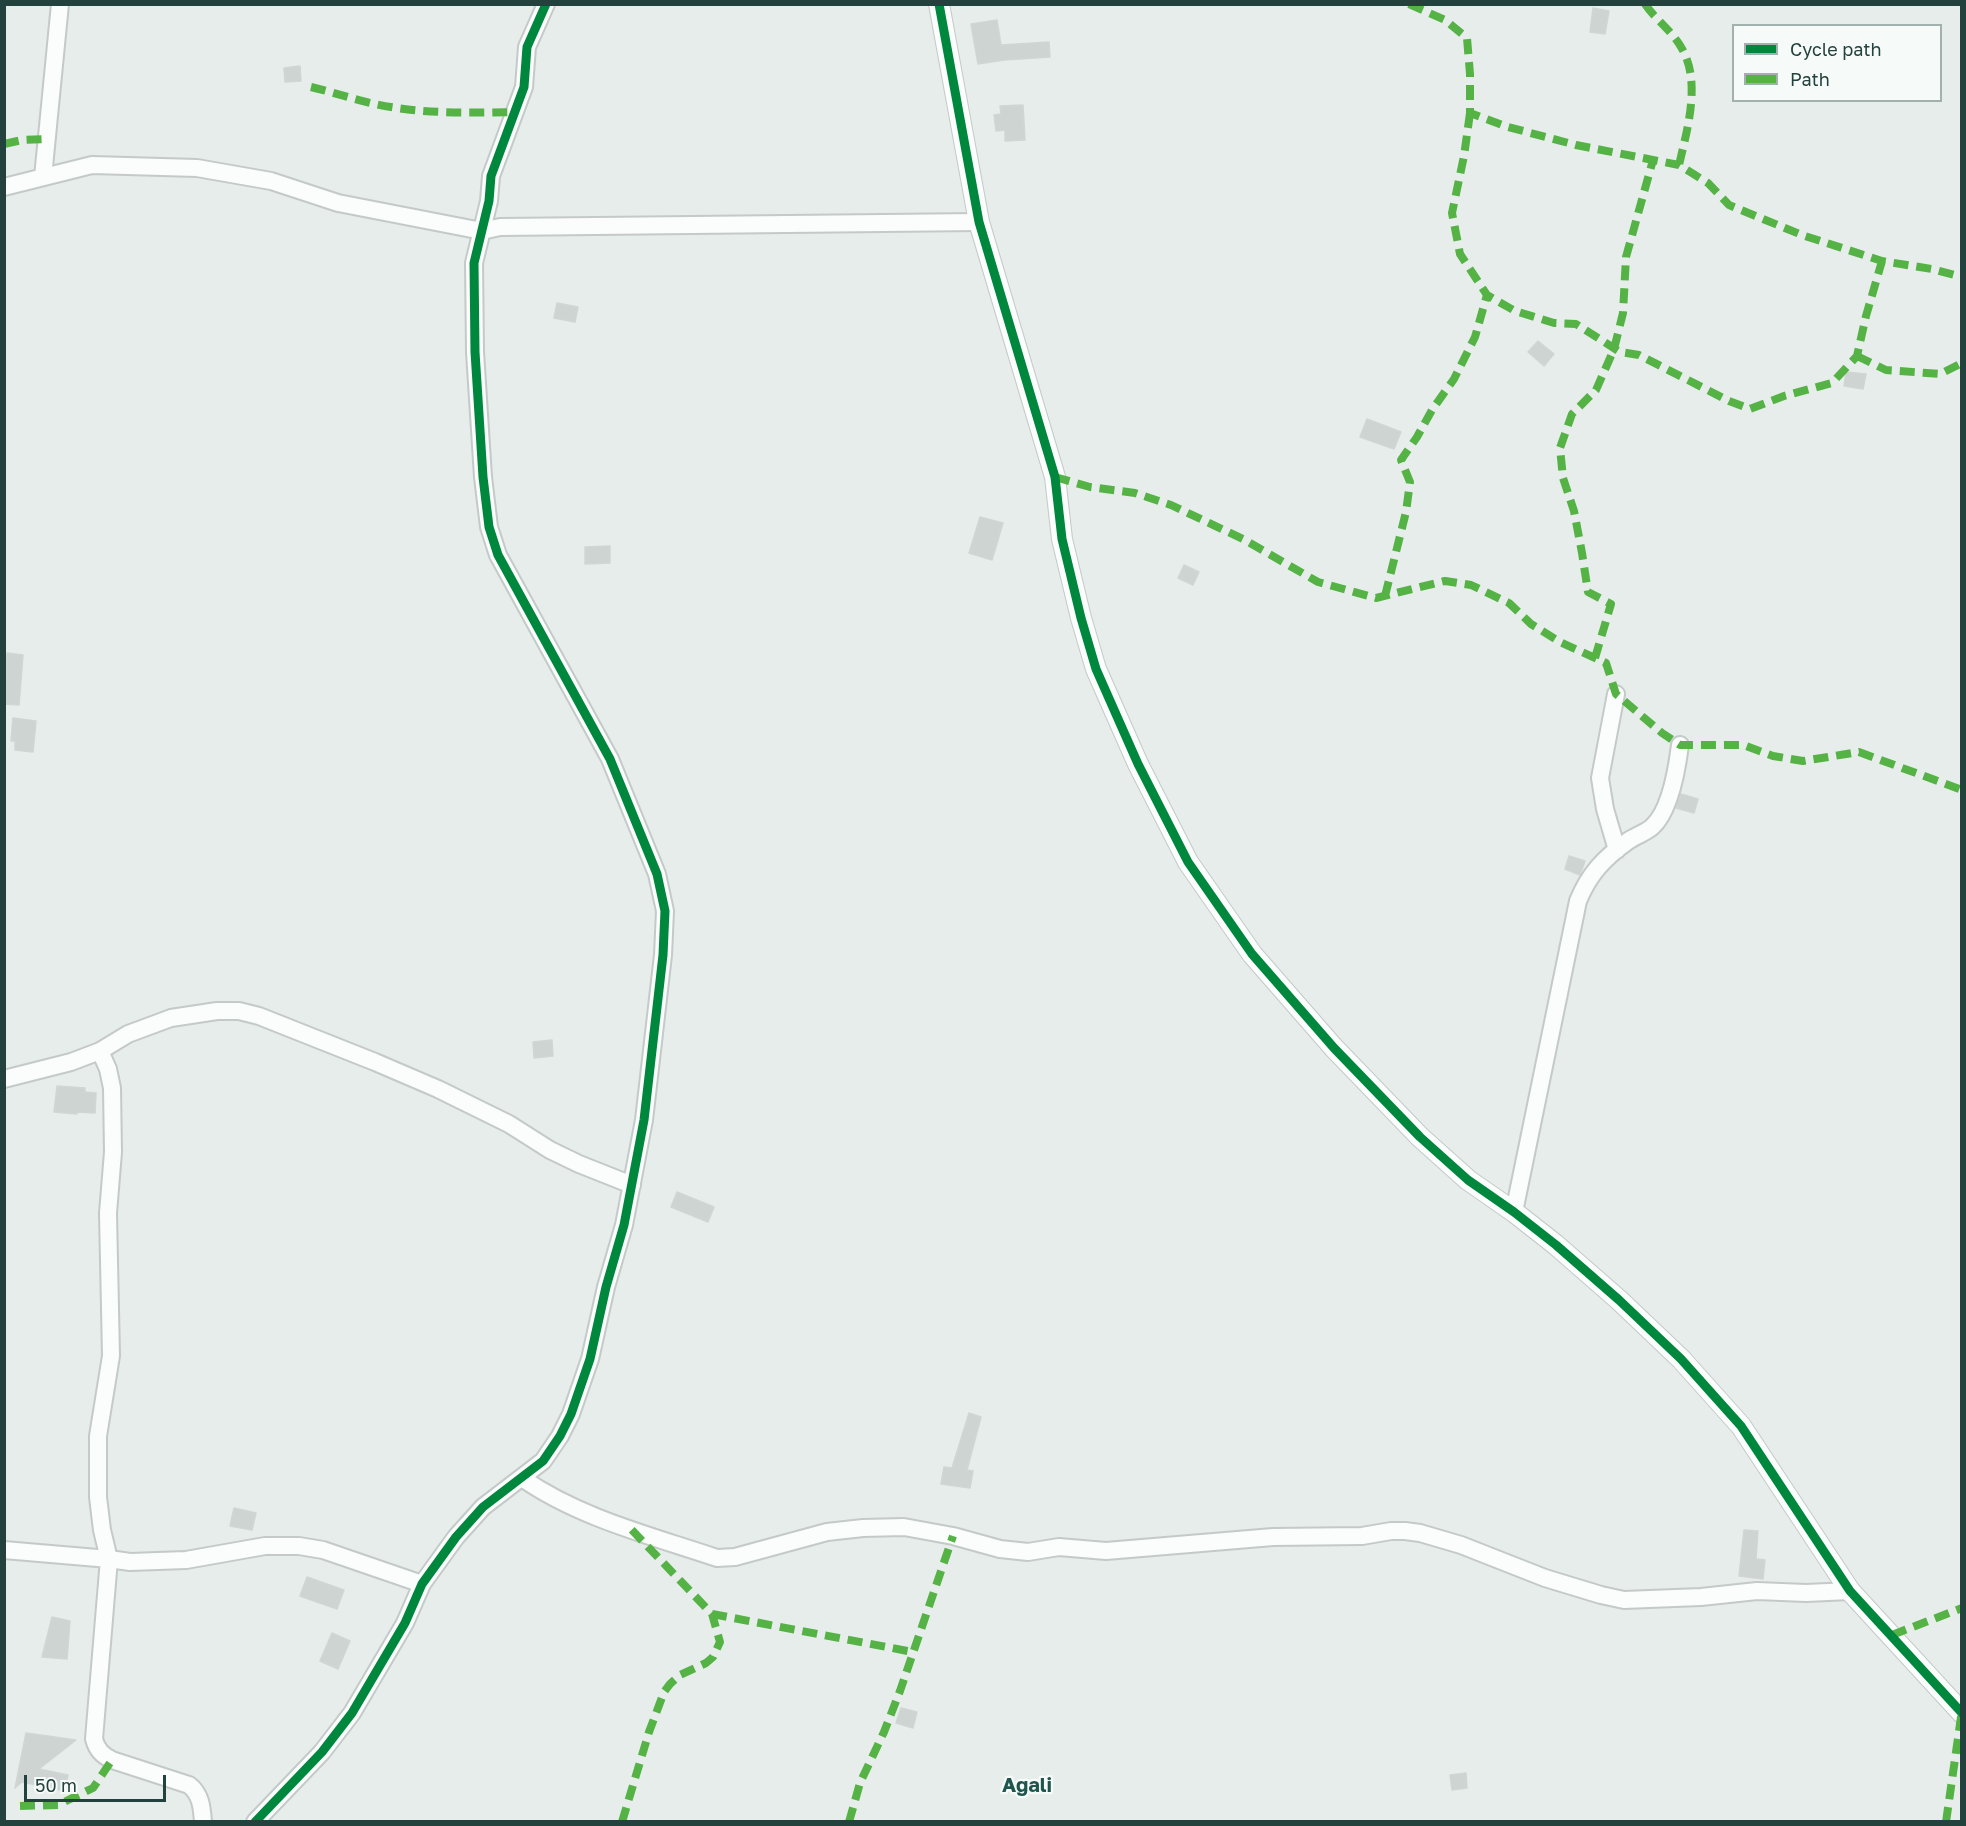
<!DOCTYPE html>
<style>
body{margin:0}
#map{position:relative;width:1966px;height:1826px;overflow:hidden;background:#e7edea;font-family:"Golos Text",sans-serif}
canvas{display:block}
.frame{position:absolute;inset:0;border:6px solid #23413d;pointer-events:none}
.legend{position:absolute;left:1732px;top:24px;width:210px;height:78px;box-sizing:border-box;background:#f6fbf9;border:2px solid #a2b1ae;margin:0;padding:8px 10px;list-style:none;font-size:18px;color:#23413d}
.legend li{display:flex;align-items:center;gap:12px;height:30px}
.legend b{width:30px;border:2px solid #a2b1ae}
.scale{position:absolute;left:24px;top:1775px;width:142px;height:27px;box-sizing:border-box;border:3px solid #23413d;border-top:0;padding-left:8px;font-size:18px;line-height:21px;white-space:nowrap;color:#23413d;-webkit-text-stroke:4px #f6fbf9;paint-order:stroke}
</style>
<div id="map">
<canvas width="1966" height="1826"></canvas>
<div class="frame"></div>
<ul class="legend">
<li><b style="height:8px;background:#00873e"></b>Cycle path</li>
<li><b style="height:8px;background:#55b346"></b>Path</li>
</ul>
<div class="scale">50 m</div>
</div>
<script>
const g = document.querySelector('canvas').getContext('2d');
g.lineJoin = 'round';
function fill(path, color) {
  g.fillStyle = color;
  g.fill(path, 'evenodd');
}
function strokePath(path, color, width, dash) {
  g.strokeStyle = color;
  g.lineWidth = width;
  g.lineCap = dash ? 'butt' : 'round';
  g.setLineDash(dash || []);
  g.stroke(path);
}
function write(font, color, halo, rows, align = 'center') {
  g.font = font + ' "Golos Text",sans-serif';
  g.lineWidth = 4.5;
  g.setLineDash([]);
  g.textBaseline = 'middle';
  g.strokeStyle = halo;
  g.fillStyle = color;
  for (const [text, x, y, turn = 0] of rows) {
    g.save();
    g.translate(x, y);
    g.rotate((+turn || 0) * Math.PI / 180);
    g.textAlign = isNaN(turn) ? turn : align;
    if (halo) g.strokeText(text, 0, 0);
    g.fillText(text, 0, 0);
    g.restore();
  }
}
const building = new Path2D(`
 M 1593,8 L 1609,11 L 1605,34 L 1590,32 Z
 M 997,20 L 1001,45 L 1049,42 L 1050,57 L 1004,60 L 978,64 L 971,24 Z
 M 300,66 L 301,81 L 285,82 L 284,68 Z
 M 1023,105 L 1025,140 L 1005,141 L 1005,130 L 996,131 L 994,115 L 1001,114 L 1000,106 Z
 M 557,303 L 578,307 L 575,322 L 554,318 Z
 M 1538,341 L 1554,354 L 1544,366 L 1528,352 Z
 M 1846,372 L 1866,374 L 1863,389 L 1844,386 Z
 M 1367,419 L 1401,432 L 1394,449 L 1360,437 Z
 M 980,517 L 1003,523 L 992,560 L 969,553 Z
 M 610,546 L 610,563 L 585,564 L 585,547 Z
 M 1184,565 L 1199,572 L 1193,585 L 1178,578 Z
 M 7,653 L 23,655 L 19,705 L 4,704 Z
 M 13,718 L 36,721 L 33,752 L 15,750 L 15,741 L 11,741 Z
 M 1681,794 L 1698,799 L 1694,813 L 1676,808 Z
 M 1569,856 L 1585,861 L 1580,875 L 1565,869 Z
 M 552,1040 L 553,1056 L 534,1058 L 533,1042 Z
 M 57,1086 L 85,1088 L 85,1092 L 96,1093 L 95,1113 L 77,1112 L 77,1114 L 54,1112 Z
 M 677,1192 L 714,1207 L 708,1222 L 671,1207 Z
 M 969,1413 L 981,1417 L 967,1470 L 973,1471 L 970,1488 L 941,1484 L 944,1467 L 952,1468 Z
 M 234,1508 L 256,1513 L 252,1530 L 230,1526 Z
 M 1744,1530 L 1758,1531 L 1756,1559 L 1765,1560 L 1763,1579 L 1739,1576 Z
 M 307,1577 L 344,1590 L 337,1609 L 300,1596 Z
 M 52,1617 L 70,1621 L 67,1659 L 42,1657 Z
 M 332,1633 L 350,1641 L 338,1669 L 320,1661 Z
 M 901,1708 L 917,1712 L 913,1728 L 896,1723 Z
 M 26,1733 L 76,1740 L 39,1769 L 68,1775 L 65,1791 L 22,1782 L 15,1788 Z
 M 1466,1773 L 1467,1788 L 1452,1790 L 1450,1775 Z`);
fill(building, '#ced4d2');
strokePath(building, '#d0d6d3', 1.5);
const minor = new Path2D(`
 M 43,177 L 60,4
 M 4,187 L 92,165 L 197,168 L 271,181 L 338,203 L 482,231 L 500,227 L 979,222
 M 1616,694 L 1600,778 L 1605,809 L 1617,850
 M 100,1051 L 108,1069 L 112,1088 L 113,1152 L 108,1213 L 111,1356 L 98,1436 L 98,1497 L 102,1530 L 109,1559 L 94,1739 C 97,1750 102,1755 112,1760 L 189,1785 C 201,1794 202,1808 203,1822
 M 4,1079 L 71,1062 L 100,1051 L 128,1034 L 171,1018 L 217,1011 L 239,1011 L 259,1016 L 375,1062 L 438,1089 L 509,1124 L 550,1150 L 579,1164 L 632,1185
 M 1514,1212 L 1578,901 C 1589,874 1604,858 1628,841 C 1635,836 1645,833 1652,827 C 1670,811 1677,769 1680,745
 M 522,1478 C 579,1518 652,1536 717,1558 L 735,1557 L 827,1532 L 863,1528 L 904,1527 L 953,1536 L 1000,1549 L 1028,1552 L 1059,1547 L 1106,1551 L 1273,1537 L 1362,1536 L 1391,1531 L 1405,1531 L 1420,1533 L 1461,1545 L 1545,1578 L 1601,1595 L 1624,1600 L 1701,1597 L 1757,1591 L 1806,1593 L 1850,1591
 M 4,1550 L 109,1559 L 130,1562 L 186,1560 L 265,1546 L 299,1546 L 323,1550 L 422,1584
 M 255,1822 L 322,1752 L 352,1713 L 405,1623 L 422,1584 L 456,1537 L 483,1507 L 543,1461 L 560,1436 L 571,1414 L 590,1359 L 606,1287 L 624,1225 L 644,1120 L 663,955 L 665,911 L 657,874 L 610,759 L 498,555 L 489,527 L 483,477 L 475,352 L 474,263 L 489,201 L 491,176 L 524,87 L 527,47 L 546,4`);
const tertiary = new Path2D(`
 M 939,4 L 979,222 L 1055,477 L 1062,539 L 1081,618 L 1096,669 L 1138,764 L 1188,862 L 1252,954 L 1334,1048 L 1420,1137 L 1468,1180 L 1514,1212 L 1556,1245 L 1619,1300 L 1681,1359 L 1741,1426 L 1850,1591 L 1962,1713`);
strokePath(minor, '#c4cac7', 20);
strokePath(tertiary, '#c4cac7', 22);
strokePath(minor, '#fbfcfc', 16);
strokePath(tertiary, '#fbfcfc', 20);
strokePath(new Path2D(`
 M 1409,4 L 1445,20 L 1467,38 L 1470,74 L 1470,113 L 1508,127 L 1576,145 L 1679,165 L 1708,183 L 1729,205 L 1802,235 L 1882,261 L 1932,269 L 1962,277
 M 1645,4 C 1655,19 1672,31 1681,47 C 1702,81 1687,130 1679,165
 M 311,87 C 332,92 353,99 375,104 C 420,114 469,113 515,112
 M 1470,113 L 1464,156 L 1452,213 L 1460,254 L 1487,295 L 1515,311 L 1554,323 L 1576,324 L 1620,352 L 1639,355 L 1729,401 L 1750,409 L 1784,396 L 1832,383 L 1857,356 L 1866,316 L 1882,261
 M 4,144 L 22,140 L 47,139
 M 1857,356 L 1886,370 L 1940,374 L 1962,363
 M 1055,477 L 1090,487 L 1135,493 L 1171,505 L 1243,539 L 1318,582 L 1376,598 L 1445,581 L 1471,585 L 1509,603 L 1531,624 L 1560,642 L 1606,663 L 1616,694 L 1662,733 L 1680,745 L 1743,745 L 1773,756 L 1803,761 L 1859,752 L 1962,790
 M 1385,596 L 1406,512 L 1410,482 L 1401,460 L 1417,437 L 1432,410 L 1454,379 L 1475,337 L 1487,295
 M 1595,658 L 1611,604 L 1588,592 L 1582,553 L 1574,511 L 1563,478 L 1560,448 L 1572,414 L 1596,390 L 1614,349 L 1623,313 L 1626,257 L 1653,160
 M 712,1614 L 913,1652
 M 1892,1635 L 1962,1608
 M 20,1806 L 58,1805 L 93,1788 L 112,1760
 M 622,1822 L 649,1732 L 664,1692 L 670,1684 L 680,1675 L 706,1663 L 713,1657 L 720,1642 L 712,1614 L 631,1529
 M 849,1822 L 860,1783 L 884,1732 L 900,1691 L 953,1536
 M 1946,1822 L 1962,1710`), '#55b346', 8, [15, 8]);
strokePath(new Path2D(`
 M 939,4 L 979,222 L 1055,477 L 1062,539 L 1081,618 L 1096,669 L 1138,764 L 1188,862 L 1252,954 L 1334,1048 L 1420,1137 L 1468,1180 L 1514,1212 L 1556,1245 L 1619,1300 L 1681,1359 L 1741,1426 L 1850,1591 L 1962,1713
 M 255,1822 L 322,1752 L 352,1713 L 405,1623 L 422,1584 L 456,1537 L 483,1507 L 543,1461 L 560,1436 L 571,1414 L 590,1359 L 606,1287 L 624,1225 L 644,1120 L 663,955 L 665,911 L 657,874 L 610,759 L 498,555 L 489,527 L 483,477 L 475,352 L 474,263 L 489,201 L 491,176 L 524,87 L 527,47 L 546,4`), '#00873e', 9);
write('bold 20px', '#1e554e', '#f6fbf9', [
 ["Agali",1027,1786]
]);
</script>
